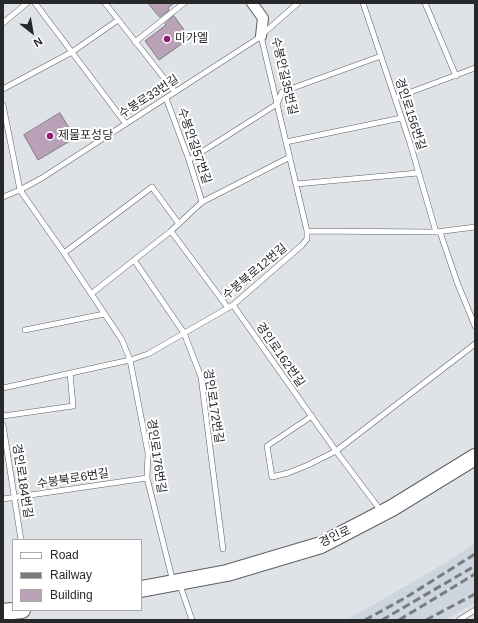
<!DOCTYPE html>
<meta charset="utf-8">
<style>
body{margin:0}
#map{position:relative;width:478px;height:623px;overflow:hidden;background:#dfe2e6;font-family:Helvetica,sans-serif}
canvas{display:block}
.frame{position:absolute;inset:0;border:4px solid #27282a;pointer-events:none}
.legend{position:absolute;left:12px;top:539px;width:130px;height:72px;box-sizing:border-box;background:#fff;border:1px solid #a9a9aa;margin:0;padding:5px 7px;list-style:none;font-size:12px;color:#27282a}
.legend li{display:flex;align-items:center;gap:8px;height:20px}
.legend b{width:20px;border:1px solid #a9a9aa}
.north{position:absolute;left:12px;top:12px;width:40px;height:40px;-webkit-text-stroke:3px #fff;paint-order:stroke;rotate:149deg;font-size:11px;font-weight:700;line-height:16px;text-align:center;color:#27282a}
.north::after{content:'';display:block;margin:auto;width:14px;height:18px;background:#27282a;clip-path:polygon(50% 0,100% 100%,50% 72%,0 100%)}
</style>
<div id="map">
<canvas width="478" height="623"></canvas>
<div class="frame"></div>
<ul class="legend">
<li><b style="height:5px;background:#fff"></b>Road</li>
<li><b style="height:5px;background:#797b7e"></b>Railway</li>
<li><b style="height:11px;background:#b9a2b8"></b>Building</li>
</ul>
<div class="north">N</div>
</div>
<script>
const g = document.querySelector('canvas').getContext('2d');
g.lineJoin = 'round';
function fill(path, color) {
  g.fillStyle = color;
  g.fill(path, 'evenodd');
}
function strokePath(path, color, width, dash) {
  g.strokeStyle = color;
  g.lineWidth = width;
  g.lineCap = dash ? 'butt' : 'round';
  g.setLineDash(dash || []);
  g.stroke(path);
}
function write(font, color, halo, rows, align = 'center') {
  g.font = font + ' Helvetica,"Noto Sans KR",sans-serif';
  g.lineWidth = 4;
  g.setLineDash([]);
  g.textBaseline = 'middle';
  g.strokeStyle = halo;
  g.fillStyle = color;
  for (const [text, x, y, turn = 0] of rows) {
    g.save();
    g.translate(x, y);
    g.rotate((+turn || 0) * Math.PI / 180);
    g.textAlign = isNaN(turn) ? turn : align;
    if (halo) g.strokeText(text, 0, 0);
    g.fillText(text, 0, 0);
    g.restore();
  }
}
fill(new Path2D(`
 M 475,543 L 475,603 L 444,620 L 347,620 L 447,562 Z`), '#cdd5de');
const building = new Path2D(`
 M 148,3 L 174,3 L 168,8 L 169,10 L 160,17 Z
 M 174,16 L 190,38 L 159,60 L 145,41 L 166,25 L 165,24 Z
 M 60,113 L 75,138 L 38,160 L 24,135 Z`);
fill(building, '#b9a2b8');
strokePath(building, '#7e7b7e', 1);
const lane = new Path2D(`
 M 35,3 L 126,124
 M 105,3 L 175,92
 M 363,3 L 410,143 L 436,232
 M 425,3 L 456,76
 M 3,23 L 27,3
 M 135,42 L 184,3
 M 3,89 L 72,52 L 118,20
 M 166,98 L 189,160 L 202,202
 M 395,98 L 475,68
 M 3,105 L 20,190 L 64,253 L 122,340 L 130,360 L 148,453 L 147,478 L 173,582
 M 286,142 L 401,118
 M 189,160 L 277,104 L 282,92 L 381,56
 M 296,184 L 418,173
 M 3,197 L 20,190 L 42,178 L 257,39 L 298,3
 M 171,231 L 228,308
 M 307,231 L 436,232 L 475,227
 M 440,232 L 457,282 L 475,326
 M 64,253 L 152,187 L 179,224
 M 134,260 L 184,333 L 201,377 L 223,549
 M 91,294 L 171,231 L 202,202 L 290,157
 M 233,305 L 336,451 L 381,511
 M 25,330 L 104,314
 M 3,388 L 130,360 L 148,354 L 233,305 L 302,245 L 307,239 L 307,231 L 261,36
 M 3,416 L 73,406 L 70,373
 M 312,416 L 267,446 L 272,477 L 288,473 L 308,465 L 336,451 L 475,344
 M 3,425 L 21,540
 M 3,499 L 147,478
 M 180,585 L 192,620
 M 459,620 L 475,610`);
const street = new Path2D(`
 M 252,3 L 263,18 L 261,36`);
const primary = new Path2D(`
 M 141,589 L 227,573 L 321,545 L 392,508 L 475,457
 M 3,612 L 22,610`);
strokePath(lane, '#5c5f62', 6);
strokePath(street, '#5c5f62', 12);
strokePath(primary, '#5c5f62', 18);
strokePath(lane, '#fff', 5);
strokePath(street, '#fff', 10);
strokePath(primary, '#fff', 16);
strokePath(new Path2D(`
 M 365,620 L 405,598 L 475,554
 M 382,620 L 475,566
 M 399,620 L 475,574
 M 426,620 L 475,594`), '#797b7e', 3, [8, 4]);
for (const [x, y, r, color] of [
 [167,39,4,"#921c7a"],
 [50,136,4,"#921c7a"]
]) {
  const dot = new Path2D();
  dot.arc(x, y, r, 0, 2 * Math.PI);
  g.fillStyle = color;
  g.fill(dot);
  strokePath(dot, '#fff', 1.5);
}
write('12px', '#27282a', '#fff', [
 ["미가엘",175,39],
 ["제물포성당",58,136]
], 'left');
write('12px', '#27282a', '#fff', [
 ["수봉안길35번길",284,76,77],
 ["수봉로33번길",149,97,-33],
 ["경인로156번길",410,114,72],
 ["수봉안길57번길",194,146,71],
 ["수봉북로12번길",255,272,-40],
 ["경인로162번길",280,355,55],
 ["경인로172번길",213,406,81],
 ["경인로176번길",156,456,82],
 ["수봉북로6번길",73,479,-9],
 ["경인로184번길",22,481,81],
 ["경인로",335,537,-25]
]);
</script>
